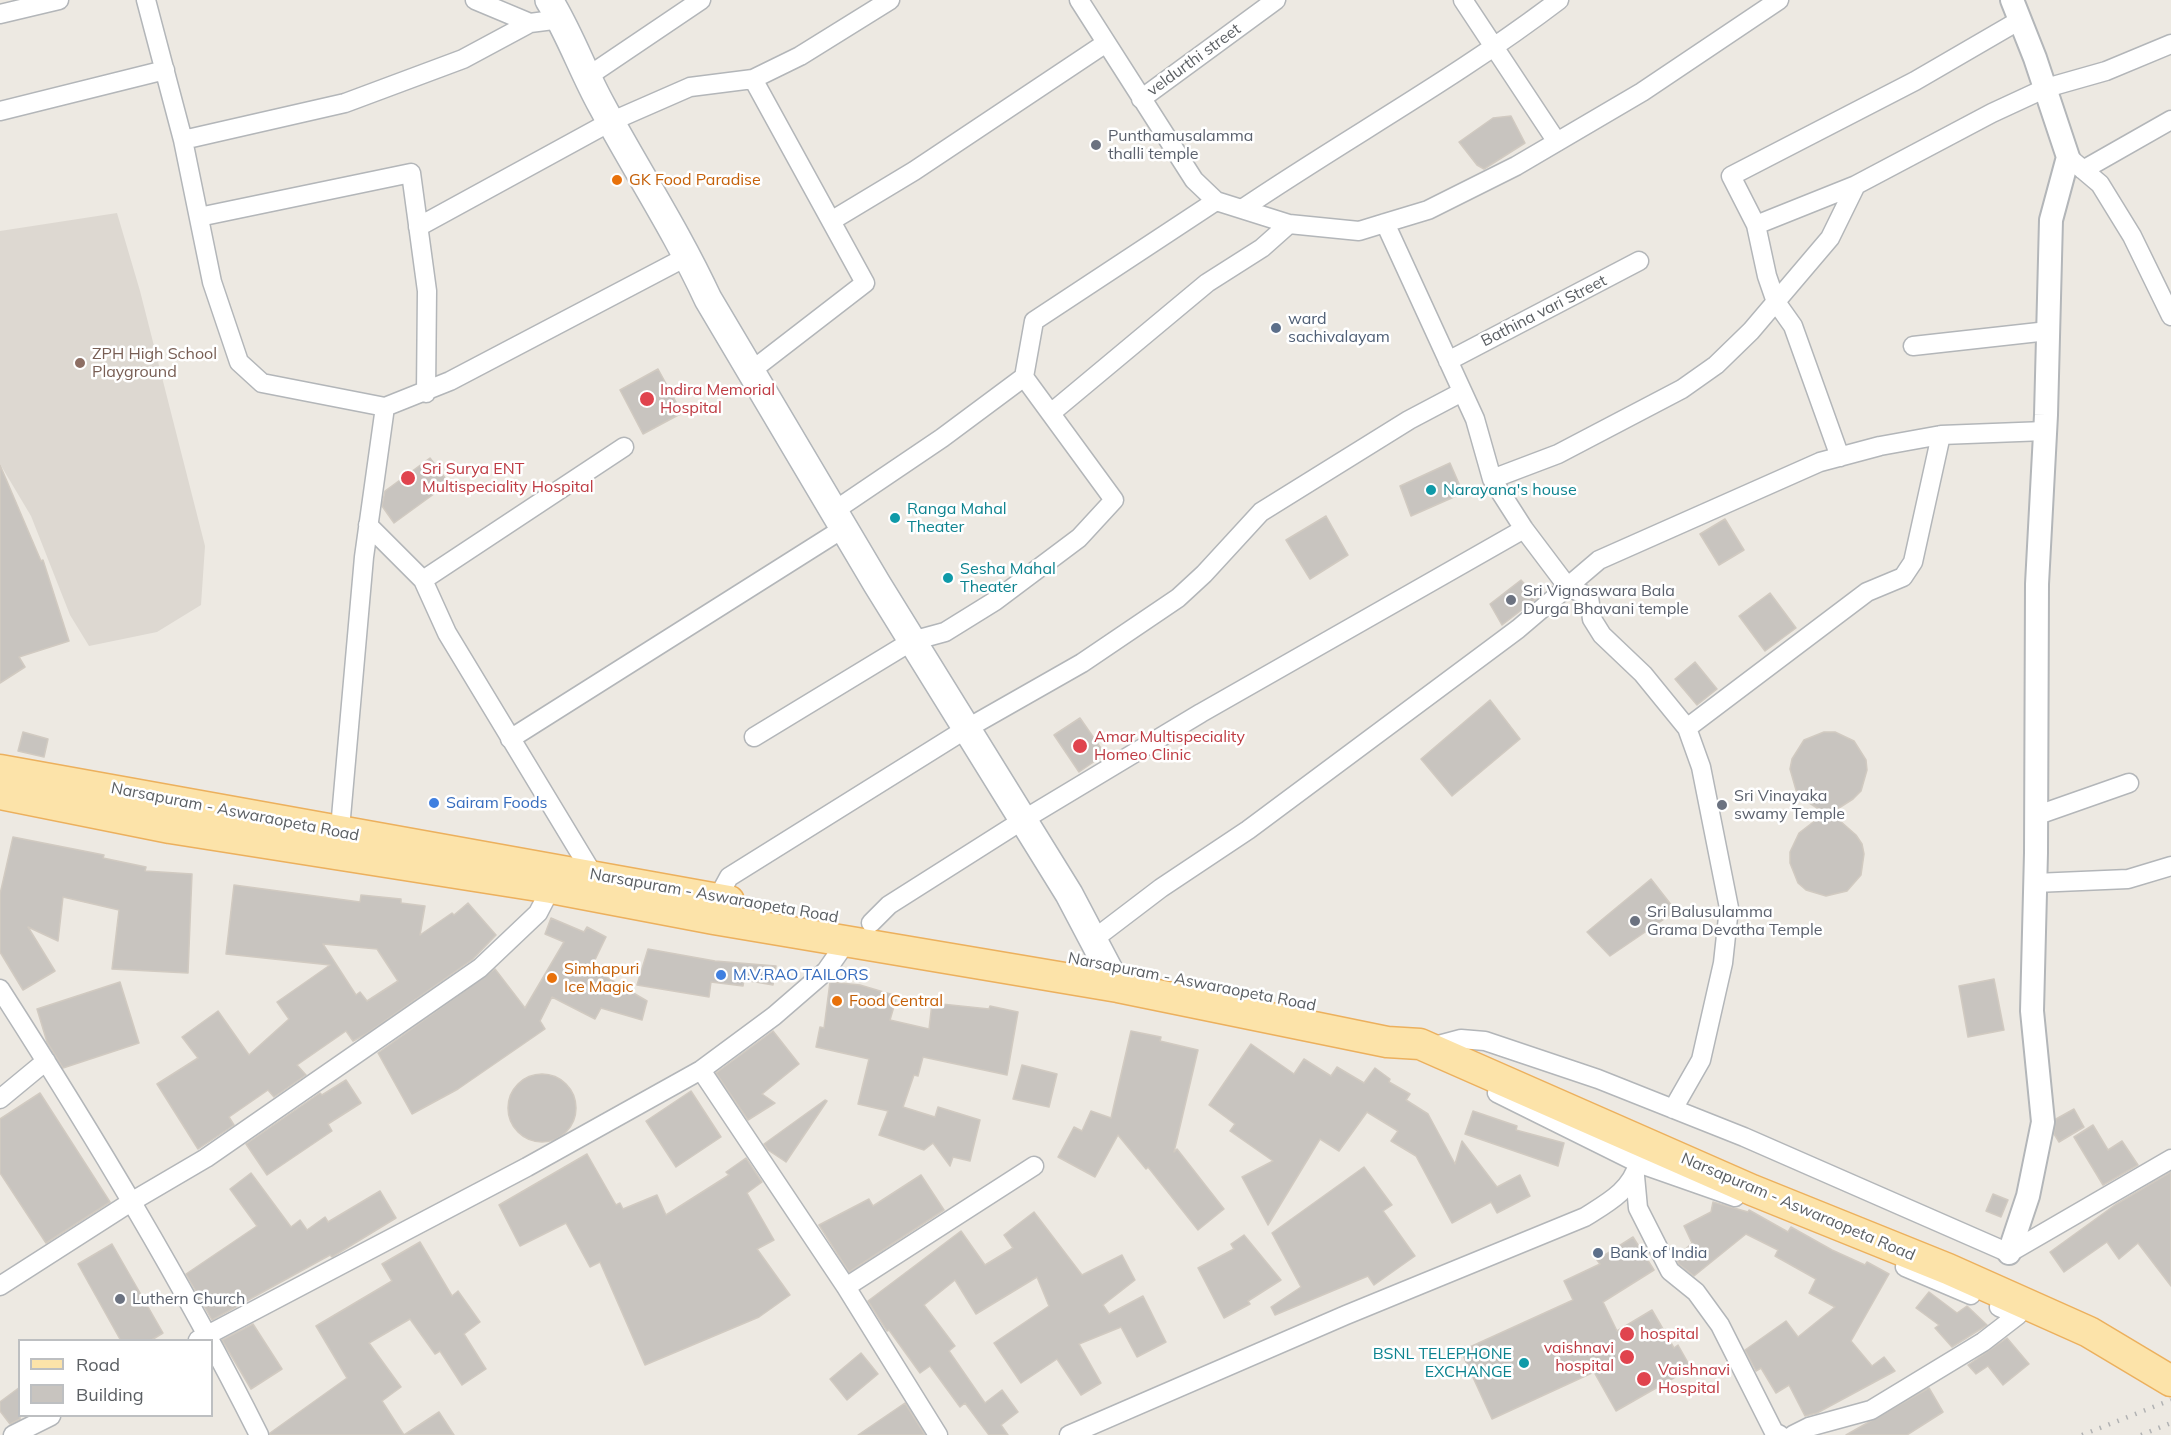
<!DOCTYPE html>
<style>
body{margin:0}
#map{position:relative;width:2171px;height:1435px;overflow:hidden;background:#ede9e2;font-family:Mulish,sans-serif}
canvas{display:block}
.legend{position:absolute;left:18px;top:1339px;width:195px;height:78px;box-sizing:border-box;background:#fff;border:2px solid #bdbfc1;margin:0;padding:8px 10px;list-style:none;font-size:18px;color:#5b5f63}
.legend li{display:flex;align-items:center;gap:12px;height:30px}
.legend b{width:30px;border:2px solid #bdbfc1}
</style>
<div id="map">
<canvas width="2171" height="1435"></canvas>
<ul class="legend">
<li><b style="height:8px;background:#fce3a9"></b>Road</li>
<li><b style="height:16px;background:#c8c4bf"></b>Building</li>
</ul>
</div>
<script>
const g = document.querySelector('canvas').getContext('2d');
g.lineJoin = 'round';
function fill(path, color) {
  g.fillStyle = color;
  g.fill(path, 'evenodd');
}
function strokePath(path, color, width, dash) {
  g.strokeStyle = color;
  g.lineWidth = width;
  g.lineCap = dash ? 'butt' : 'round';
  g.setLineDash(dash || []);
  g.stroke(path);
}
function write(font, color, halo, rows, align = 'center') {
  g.font = font + ' Mulish,sans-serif';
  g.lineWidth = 5;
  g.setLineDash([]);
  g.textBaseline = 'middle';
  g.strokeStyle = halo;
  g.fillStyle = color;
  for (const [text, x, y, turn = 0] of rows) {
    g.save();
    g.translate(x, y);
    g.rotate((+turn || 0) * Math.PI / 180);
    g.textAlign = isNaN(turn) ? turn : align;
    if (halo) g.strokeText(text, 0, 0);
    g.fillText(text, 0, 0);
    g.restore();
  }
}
fill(new Path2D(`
 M 117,213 L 140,291 L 205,546 L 201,605 L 157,632 L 89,646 L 70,615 L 31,516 L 0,464 L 0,231 Z`), '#ddd8d1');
const building = new Path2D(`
 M 1511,116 L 1525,143 L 1484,169 L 1477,165 L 1459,142 L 1493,118 Z
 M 658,369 L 682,413 L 643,434 L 620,390 Z
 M 430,458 L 449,483 L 394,523 L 382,506 L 385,491 Z
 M 1450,463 L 1463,493 L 1411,516 L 1400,486 Z
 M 0,465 L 41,561 L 43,560 L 69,641 L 19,657 L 25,667 L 0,683 Z
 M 1326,516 L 1348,555 L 1310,579 L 1286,540 Z
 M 1725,519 L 1744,550 L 1719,565 L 1700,534 Z
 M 1521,580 L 1537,598 L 1502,625 L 1490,604 Z
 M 1770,593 L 1796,628 L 1765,651 L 1739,616 Z
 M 1695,662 L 1717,689 L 1697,705 L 1675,679 Z
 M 1490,700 L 1520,739 L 1452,796 L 1421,759 Z
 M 1080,718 L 1105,754 L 1079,772 L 1054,735 Z
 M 23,732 L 48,739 L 44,757 L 18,751 Z
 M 1824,732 L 1835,732 L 1854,741 L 1866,760 L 1867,770 L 1861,791 L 1853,799 L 1831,813 L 1856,835 L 1862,844 L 1864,854 L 1861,875 L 1847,891 L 1826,896 L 1806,890 L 1798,883 L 1790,863 L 1790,852 L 1799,833 L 1825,813 L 1803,799 L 1796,790 L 1790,769 L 1792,759 L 1804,740 Z
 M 13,837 L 104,855 L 103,858 L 146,867 L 145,871 L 192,874 L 188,973 L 112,969 L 119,910 L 63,897 L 58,941 L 28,927 L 55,971 L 23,990 L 0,952 L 0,894 Z
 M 1651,879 L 1676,911 L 1610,956 L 1587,932 Z
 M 234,885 L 360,902 L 361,895 L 401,899 L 401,903 L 425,906 L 420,935 L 452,913 L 454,915 L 468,903 L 496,935 L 473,959 L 366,1034 L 353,1041 L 346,1031 L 297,1065 L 306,1075 L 274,1097 L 268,1090 L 229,1117 L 234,1125 L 198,1149 L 157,1084 L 198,1058 L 182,1037 L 218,1011 L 249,1055 L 289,1019 L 277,1002 L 330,965 L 226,954 ZM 323,944 L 377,949 L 398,981 L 367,1001 L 360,992 L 356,995 Z
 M 551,918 L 584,932 L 587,927 L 606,937 L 591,968 L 647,1001 L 642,1020 L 601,1008 L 595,1019 L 552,997 L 540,1021 L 545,1029 L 458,1089 L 412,1114 L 378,1053 L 495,969 L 525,1008 L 564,942 L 545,934 Z
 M 648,949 L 715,961 L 776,966 L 773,985 L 744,980 L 743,986 L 711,982 L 709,997 L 637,985 Z
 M 1994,979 L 2004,1030 L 1968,1037 L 1959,986 Z
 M 120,982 L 139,1043 L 63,1068 L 47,1042 L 37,1009 Z
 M 830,982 L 860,985 L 897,996 L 890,1020 L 929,1029 L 932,1003 L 989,1009 L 990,1006 L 1018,1012 L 1007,1075 L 923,1057 L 918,1076 L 914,1075 L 903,1107 L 935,1117 L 938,1107 L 980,1120 L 970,1161 L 953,1157 L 950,1166 L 933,1143 L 924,1150 L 879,1135 L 888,1111 L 858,1104 L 869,1059 L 816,1047 L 820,1027 L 824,1028 Z
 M 773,1031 L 799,1064 L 762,1094 L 775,1103 L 748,1120 L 716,1073 Z
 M 1131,1031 L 1161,1037 L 1160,1041 L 1198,1050 L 1174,1152 L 1177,1149 L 1224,1209 L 1198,1230 L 1148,1167 L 1146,1169 L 1118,1135 L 1095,1177 L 1058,1157 L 1074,1127 L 1082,1131 L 1091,1111 L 1111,1118 Z
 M 1251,1044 L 1294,1074 L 1304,1059 L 1331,1076 L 1337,1067 L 1364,1083 L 1375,1068 L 1390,1079 L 1389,1082 L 1410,1094 L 1406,1100 L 1428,1114 L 1455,1164 L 1462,1141 L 1497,1187 L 1520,1175 L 1530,1196 L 1497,1213 L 1491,1202 L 1452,1223 L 1416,1156 L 1391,1141 L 1398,1131 L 1367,1112 L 1339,1151 L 1320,1139 L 1268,1225 L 1242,1177 L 1273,1161 L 1230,1131 L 1235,1124 L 1209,1105 Z
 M 1022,1065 L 1057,1074 L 1049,1107 L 1013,1099 Z
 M508 1108a34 34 0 1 1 68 0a34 34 0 1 1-68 0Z
 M 346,1080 L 361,1103 L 328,1124 L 332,1131 L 267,1175 L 246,1144 L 320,1093 L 322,1095 Z
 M 691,1091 L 721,1137 L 676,1167 L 646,1121 Z
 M 40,1093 L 110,1202 L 46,1243 L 0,1173 L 0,1119 Z
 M 825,1100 L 827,1101 L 786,1162 L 768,1150 L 764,1144 Z
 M 2074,1109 L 2084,1127 L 2059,1142 L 2054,1134 L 2056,1119 Z
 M 1473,1111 L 1517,1126 L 1516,1130 L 1564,1143 L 1558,1166 L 1465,1134 Z
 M 2093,1125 L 2108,1150 L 2122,1141 L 2138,1165 L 2103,1185 L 2074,1137 Z
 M 587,1154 L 616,1205 L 620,1203 L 623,1209 L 657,1195 L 666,1215 L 729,1175 L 726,1172 L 746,1158 L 762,1182 L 747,1193 L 774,1240 L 757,1249 L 790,1295 L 759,1317 L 645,1365 L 600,1262 L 590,1267 L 566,1223 L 520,1246 L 499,1205 Z
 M 1364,1167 L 1392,1205 L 1383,1211 L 1415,1256 L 1374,1285 L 1368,1276 L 1275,1315 L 1271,1307 L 1301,1287 L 1272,1233 Z
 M 2171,1172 L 2171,1286 L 2138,1243 L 2119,1259 L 2107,1242 L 2064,1272 L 2050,1252 L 2115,1205 Z
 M 251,1173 L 291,1227 L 300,1220 L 307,1230 L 325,1217 L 328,1222 L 380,1191 L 396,1218 L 332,1257 L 330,1255 L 212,1320 L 186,1274 L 257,1226 L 230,1189 Z
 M 921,1175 L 944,1210 L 849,1272 L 819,1225 L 869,1199 L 873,1206 Z
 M 1993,1194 L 2008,1200 L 2001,1217 L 1986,1211 Z
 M 1713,1202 L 1748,1212 L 1749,1210 L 1788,1232 L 1791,1227 L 1832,1250 L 1865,1265 L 1867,1262 L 1889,1274 L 1851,1341 L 1872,1366 L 1884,1357 L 1895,1371 L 1817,1413 L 1805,1416 L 1789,1385 L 1776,1393 L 1761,1368 L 1756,1371 L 1745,1350 L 1786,1321 L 1798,1337 L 1835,1307 L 1809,1293 L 1816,1279 L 1775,1256 L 1778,1250 L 1746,1234 L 1694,1276 L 1679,1264 L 1676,1258 L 1692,1243 L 1684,1226 L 1711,1212 Z
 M 1034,1212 L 1082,1275 L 1122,1255 L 1135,1280 L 1103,1305 L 1109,1314 L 1143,1296 L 1166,1342 L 1137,1357 L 1121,1327 L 1079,1344 L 1101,1383 L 1081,1395 L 1057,1359 L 1021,1383 L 994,1343 L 1049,1306 L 1037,1277 L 976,1314 L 955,1280 L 924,1305 L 955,1346 L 949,1351 L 985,1403 L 1002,1390 L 1018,1412 L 1001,1425 L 1008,1435 L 989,1435 L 965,1403 L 960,1407 L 930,1366 L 920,1373 L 889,1330 L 887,1331 L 868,1301 L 961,1231 L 985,1265 L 1013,1248 L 1004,1235 Z
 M 1244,1235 L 1281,1280 L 1248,1301 L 1250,1304 L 1224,1318 L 1198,1268 L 1234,1249 L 1231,1244 Z
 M 1633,1237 L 1654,1270 L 1603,1302 L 1617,1331 L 1652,1310 L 1674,1348 L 1678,1345 L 1691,1368 L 1616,1411 L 1594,1372 L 1492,1419 L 1461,1351 L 1573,1300 L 1564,1281 L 1600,1264 L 1597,1260 Z
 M 420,1242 L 452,1296 L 458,1291 L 480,1322 L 464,1334 L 486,1369 L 462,1385 L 440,1351 L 435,1354 L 410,1319 L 369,1343 L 401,1387 L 382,1401 L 404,1435 L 439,1412 L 454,1435 L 270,1435 L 270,1433 L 347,1378 L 316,1326 L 392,1281 L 382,1264 Z
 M 112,1244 L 163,1333 L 150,1341 L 121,1341 L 78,1264 Z
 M 1929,1292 L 1957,1313 L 1967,1306 L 1987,1325 L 1952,1347 L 1935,1328 L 1939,1325 L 1916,1308 Z
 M 253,1324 L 282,1369 L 251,1389 L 222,1340 Z
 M 2007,1338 L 2029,1364 L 2003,1385 L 1988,1366 L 1976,1374 L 1968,1365 Z
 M 861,1353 L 878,1374 L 847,1400 L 830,1379 Z
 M 20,1387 L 20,1419 L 10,1424 L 0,1411 L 0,1402 Z
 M 1929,1388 L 1943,1412 L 1907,1435 L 1846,1435 Z
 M 905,1403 L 925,1435 L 858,1435 Z`);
fill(building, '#c8c4bf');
strokePath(building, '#d1cac1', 1.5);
const minor = new Path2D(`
 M 146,0 L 183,140 L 212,282 L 239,362 L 262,383 L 385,407 L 450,381 L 688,256
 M 475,0 L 530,23 L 561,19
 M 1079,0 L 1194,180 L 1216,201 L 1289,224 L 1359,231 L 1385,223 L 1428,210 L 1516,166 L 1642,92 L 1779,0
 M 1463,0 L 1557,142
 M 0,14 L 59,0
 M 587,77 L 701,0
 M 1141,99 L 1276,0
 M 0,111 L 165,70
 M 183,140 L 345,103 L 463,59 L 530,23
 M 2068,157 L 2100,184 L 2132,236 L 2171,316
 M 2083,170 L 2171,120
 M 1242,209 C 1347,138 1458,77 1559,0
 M 199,217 L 411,173 L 427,291 L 426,393
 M 831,221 L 914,171 L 1106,43
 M 1385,223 L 1475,419 L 1492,479 L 1524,529 L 1567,586 L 1589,597 L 1592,619 L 1602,635 L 1643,674 L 1687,728 L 1701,767 L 1729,908 L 1723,963 L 1701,1060 L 1673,1109
 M 1756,225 L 1856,185
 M 418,227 L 610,122 L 690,87 L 753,79 L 800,56 L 890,0
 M 1913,346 L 2048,331
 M 1448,361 L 1639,261
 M 751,371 L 865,283 L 753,79
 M 1024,377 L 1034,321 L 1216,201
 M 1051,413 L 1207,283 L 1262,248 L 1289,224
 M 1840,457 L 1793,326 L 1776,302 L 1767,276 L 1756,225 L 1731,176 L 1915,81 L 2020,20
 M 1492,479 L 1558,454 L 1682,389 L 1716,365 L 1751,331 L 1830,238 L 1856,185 L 1992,113 L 2046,88 L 2106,71 L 2171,44
 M 368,525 L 423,580 L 447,633 L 594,876
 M 423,580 L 624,447
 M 1687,728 L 1867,592 L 1903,577 L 1913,562 L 1941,435
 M 754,737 L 912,641 L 945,632 L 995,601 L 1079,538 L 1114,500 L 1024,377 L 942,438 L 834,511
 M 510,739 L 844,528
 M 2035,816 L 2129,783
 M 339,840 L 364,557 L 385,407
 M 2035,883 L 2128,879 L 2171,866
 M 717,899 L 729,877 L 966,729 L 1082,663 L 1178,598 L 1204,574 L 1261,512 L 1409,420 L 1462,392
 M 871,923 L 889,905 L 1023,820 L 1201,713 L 1524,529
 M 1094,939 L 1161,888 L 1248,830 L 1518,629 L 1599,560 L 1820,462 L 1880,446 L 1941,435 L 2045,431
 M 0,989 C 93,1134 182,1281 259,1435
 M 1433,1049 L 1431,1047 L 1461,1039 L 1485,1041 L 1598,1079 L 1744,1137 L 2009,1253 L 2171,1159
 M 701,1070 L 846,1287 L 938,1435
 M 0,1099 L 46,1061
 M 1638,1163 L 1735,1197
 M 1635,1176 L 1638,1208 L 1670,1271 L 1696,1292 L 1720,1325 L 1774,1432 L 1780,1435
 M 1905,1267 L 1971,1295
 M 0,1286 L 131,1202 L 206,1158 L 480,968 L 538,913 L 551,888
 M 846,1287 L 1034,1166
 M 198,1340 L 527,1167 L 701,1070 L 774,1016 L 826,971 L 847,941
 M 13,1435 L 51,1416
 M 1069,1435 L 1346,1315 L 1585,1217 C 1607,1203 1632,1190 1638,1163 L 1497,1093
 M 1793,1435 L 1809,1427 L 1871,1410 L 1983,1342 L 2018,1315 L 1999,1307`);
const tertiary = new Path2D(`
 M 2009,1253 L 2028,1196 L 2043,1122 L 2032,1011 L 2036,853 L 2037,584 L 2046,415 L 2051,220 L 2068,157 L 2035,58 L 2012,0`);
const secondary = new Path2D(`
 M 549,0 C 570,34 583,72 602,106 C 637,171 677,232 708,299 L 877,584 L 1069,894 L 1118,987`);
const primary = new Path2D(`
 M 0,770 L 729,901
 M 0,794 L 170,828 L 551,888 L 714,919 L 1118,987 L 1387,1042 L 1420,1044 L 1752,1190 L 1948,1269 L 2089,1332 L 2171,1381`);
strokePath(minor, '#b3b6b9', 21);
strokePath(tertiary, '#b3b6b9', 26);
strokePath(secondary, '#b2b6ba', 30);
strokePath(primary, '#ecb05d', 33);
strokePath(minor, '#fff', 18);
strokePath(tertiary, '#fff', 22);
strokePath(secondary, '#fff', 27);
strokePath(primary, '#fce3a9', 30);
strokePath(new Path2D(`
 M 2082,1435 L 2171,1400
 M 2141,1435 L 2171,1423`), '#b1b2b3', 4.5, [1.5, 8]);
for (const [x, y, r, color] of [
 [1096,145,6,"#6b7280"],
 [617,180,6,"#e8710a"],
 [1276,328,6,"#5c6f8a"],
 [80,363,6,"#8d6e63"],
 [647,399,8,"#e0444e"],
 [408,478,8,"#e0444e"],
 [1431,490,6,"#0f9aa8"],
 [895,518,6,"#0f9aa8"],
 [948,578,6,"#0f9aa8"],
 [1511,600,6,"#6b7280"],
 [1080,746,8,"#e0444e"],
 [434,803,6,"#3f7fe0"],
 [1722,805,6,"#6b7280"],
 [1635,921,6,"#6b7280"],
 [721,975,6,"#3f7fe0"],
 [552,978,6,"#e8710a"],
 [837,1001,6,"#e8710a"],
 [1598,1253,6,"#5c6f8a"],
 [120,1299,6,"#6b7280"],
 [1627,1334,8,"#e0444e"],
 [1627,1357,8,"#e0444e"],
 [1524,1363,6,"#0f9aa8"],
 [1644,1379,8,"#e0444e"]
]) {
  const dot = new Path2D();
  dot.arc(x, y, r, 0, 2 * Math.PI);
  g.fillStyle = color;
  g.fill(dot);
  strokePath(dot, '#fff', 2);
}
write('16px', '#5b5f63', '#fff', [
 ["veldurthi street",1194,60,-36],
 ["Bathina vari Street",1544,311,-27],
 ["Narsapuram - Aswaraopeta Road",235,812,11],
 ["Narsapuram - Aswaraopeta Road",714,896,10],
 ["Narsapuram - Aswaraopeta Road",1192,982,11],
 ["Narsapuram - Aswaraopeta Road",1798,1207,23]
]);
write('16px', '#5b616d', '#fff', [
 ["Punthamusalamma",1108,136],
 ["thalli temple",1108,154],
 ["Sri Vignaswara Bala",1523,591],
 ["Durga Bhavani temple",1523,609],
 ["Sri Vinayaka",1734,796],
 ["swamy Temple",1734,814],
 ["Sri Balusulamma",1647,912],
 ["Grama Devatha Temple",1647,930],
 ["Luthern Church",132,1299]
], 'left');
write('16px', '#c56008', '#fff', [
 ["GK Food Paradise",629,180],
 ["Simhapuri",564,969],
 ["Ice Magic",564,987],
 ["Food Central",849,1001]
], 'left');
write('16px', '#4e5e75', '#fff', [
 ["ward",1288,319],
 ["sachivalayam",1288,337],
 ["Bank of India",1610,1253]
], 'left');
write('16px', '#785e54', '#fff', [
 ["ZPH High School",92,354],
 ["Playground",92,372]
], 'left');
write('16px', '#be3a42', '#fff', [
 ["Indira Memorial",660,390],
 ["Hospital",660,408],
 ["Sri Surya ENT",422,469],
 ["Multispeciality Hospital",422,487],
 ["Amar Multispeciality",1094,737],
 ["Homeo Clinic",1094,755],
 ["hospital",1640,1334],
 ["vaishnavi",1614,1348,"right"],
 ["hospital",1614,1366,"right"],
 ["Vaishnavi",1658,1370],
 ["Hospital",1658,1388]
], 'left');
write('16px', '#0d838f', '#fff', [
 ["Narayana's house",1443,490],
 ["Ranga Mahal",907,509],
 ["Theater",907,527],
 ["Sesha Mahal",960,569],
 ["Theater",960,587],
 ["BSNL TELEPHONE",1512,1354,"right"],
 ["EXCHANGE",1512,1372,"right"]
], 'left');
write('16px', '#366cbe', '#fff', [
 ["Sairam Foods",446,803],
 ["M.V.RAO TAILORS",733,975]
], 'left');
</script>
